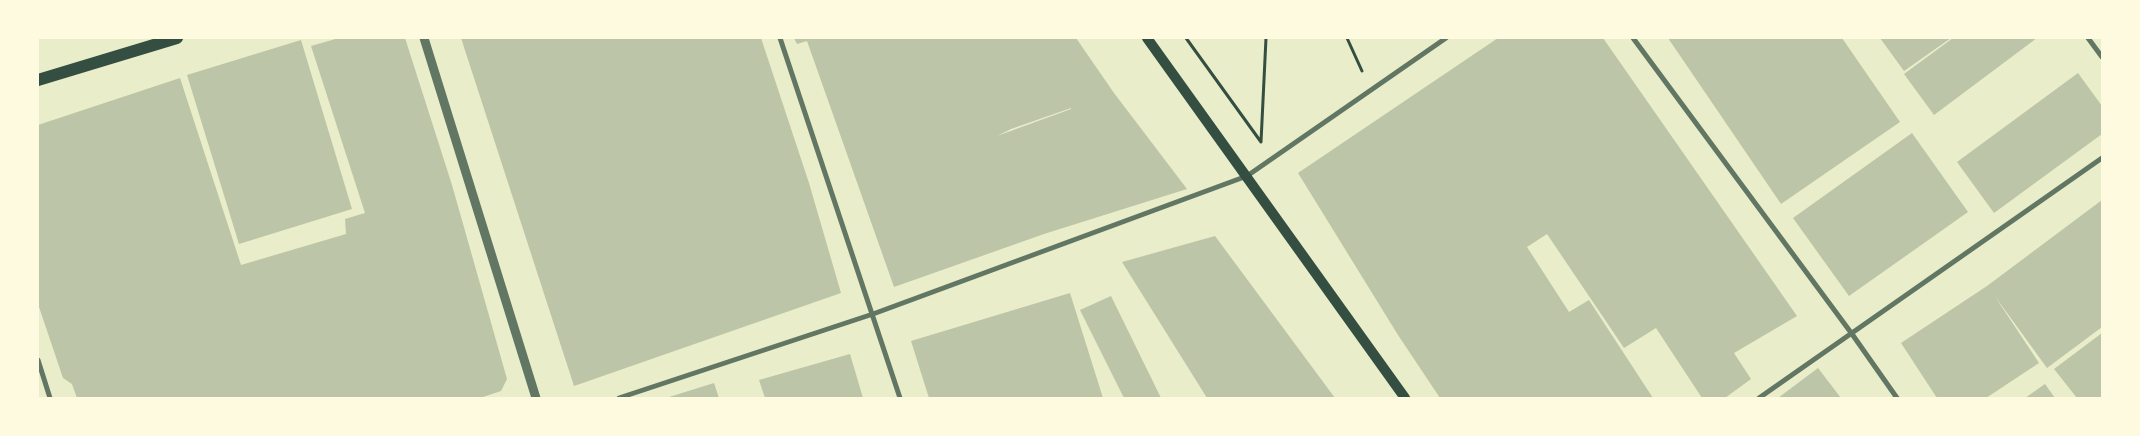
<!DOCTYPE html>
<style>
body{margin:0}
#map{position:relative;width:2140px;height:436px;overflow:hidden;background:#e9edc9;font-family:"Zilla Slab",serif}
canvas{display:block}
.frame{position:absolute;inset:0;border:39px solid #fefae0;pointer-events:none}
</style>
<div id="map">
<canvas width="2140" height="436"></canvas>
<div class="frame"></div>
</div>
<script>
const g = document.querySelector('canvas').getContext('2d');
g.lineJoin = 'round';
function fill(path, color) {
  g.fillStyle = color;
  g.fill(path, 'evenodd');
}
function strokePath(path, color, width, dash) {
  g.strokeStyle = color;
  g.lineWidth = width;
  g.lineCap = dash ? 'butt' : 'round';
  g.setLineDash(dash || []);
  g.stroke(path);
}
fill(new Path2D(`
 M 339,38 L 405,38 L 452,185 L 507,379 L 501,391 L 480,398 L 77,398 L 72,384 L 63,378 L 38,304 L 38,125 L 180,78 L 241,265 L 346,234 L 345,219 L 365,213 L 311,46 Z
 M 461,38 L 761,38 L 809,183 L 841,293 L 574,386 Z
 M 794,38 L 1076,38 L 1114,93 L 1187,189 L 1044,234 L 894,287 L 807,41 L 797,44 ZM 1071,108 L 1071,109 L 997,136 L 1011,129 Z
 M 1498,38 L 1603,38 L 1797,316 L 1734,353 L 1751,379 L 1725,398 L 1702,398 L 1656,328 L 1624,348 L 1547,234 L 1527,247 L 1569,312 L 1589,300 L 1653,398 L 1440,398 L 1398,335 L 1298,173 Z
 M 1668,38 L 1842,38 L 1900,122 L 1781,204 Z
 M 1880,38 L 1951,38 L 1904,71 Z
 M 1953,38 L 2037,38 L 1934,115 L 1904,74 Z
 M 301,40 L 352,209 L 239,244 L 187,75 Z
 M 2078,73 L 2102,106 L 2102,134 L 1994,213 L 1957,162 Z
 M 1912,133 L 1968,212 L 1849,296 L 1793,218 Z
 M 2102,200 L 2102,327 L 2047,368 L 1994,295 L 2039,363 L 1986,398 L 1937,398 L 1901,343 L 1987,286 Z
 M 1215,236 L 1335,398 L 1207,398 L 1122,262 Z
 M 1070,293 L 1103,398 L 929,398 L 911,341 Z
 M 1111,296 L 1161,398 L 1124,398 L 1080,310 Z
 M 2102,333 L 2102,398 L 2077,398 L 2054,369 Z
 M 850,354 L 863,398 L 765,398 L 759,380 Z
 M 1818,368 L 1841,398 L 1778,398 Z
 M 714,383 L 719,398 L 666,398 Z
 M 2045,384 L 2055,398 L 2025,398 Z`), '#bcc5a7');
strokePath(new Path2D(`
 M 1186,38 L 1261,142
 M 1347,38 L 1362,71
 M 1261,142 L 1266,38`), '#344e41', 3);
strokePath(new Path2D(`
 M 780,38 L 900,398
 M 1633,38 L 1852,334 L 1897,398
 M 2088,38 L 2102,57
 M 38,360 L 50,398
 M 619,398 L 873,314 L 1247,176 L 1446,38
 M 1759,398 L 2102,158`), '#617663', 5);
strokePath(new Path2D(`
 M 424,38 L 536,398`), '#617663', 9);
strokePath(new Path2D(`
 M 1147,38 L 1405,398`), '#344e41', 10);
strokePath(new Path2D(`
 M 38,80 L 177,38`), '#344e41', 12);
</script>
